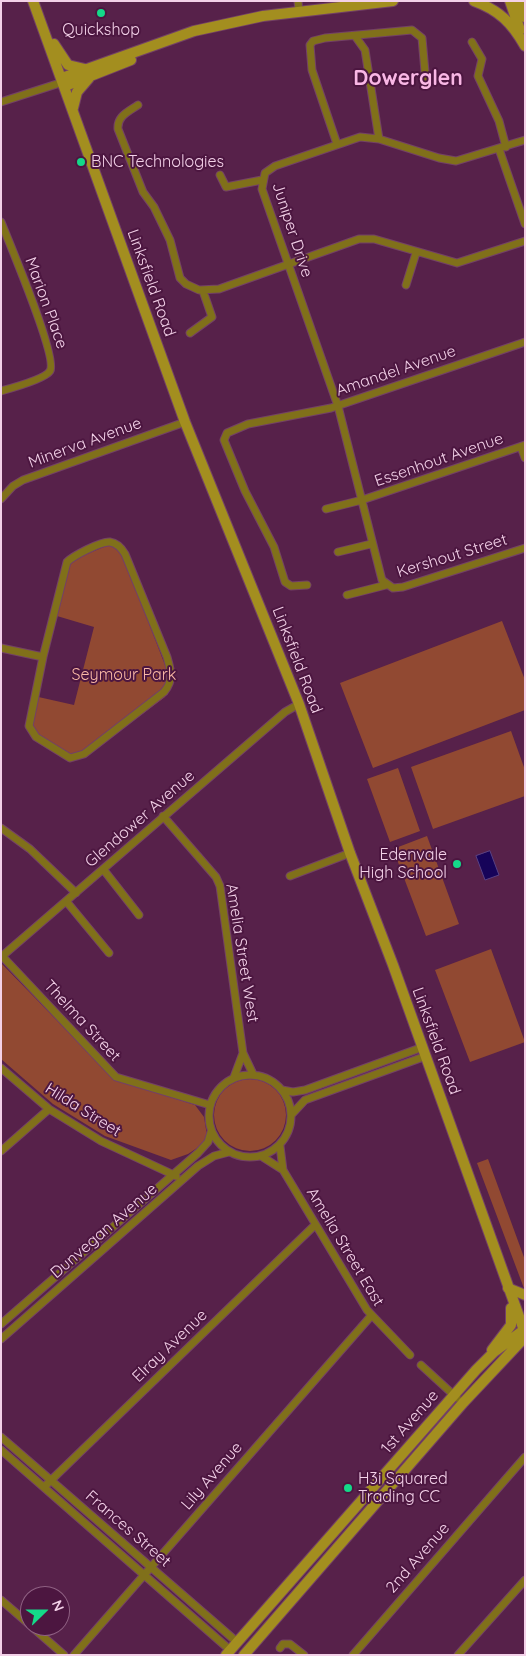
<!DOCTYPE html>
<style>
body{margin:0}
#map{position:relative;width:526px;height:1656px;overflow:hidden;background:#57214a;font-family:Quicksand,sans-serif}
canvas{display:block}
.frame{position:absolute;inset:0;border:2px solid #f3d1e8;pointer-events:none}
.north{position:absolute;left:20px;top:1586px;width:50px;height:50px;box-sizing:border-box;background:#4c1640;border:1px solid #8f6183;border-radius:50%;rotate:68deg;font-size:14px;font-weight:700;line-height:20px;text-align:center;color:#f3d1e8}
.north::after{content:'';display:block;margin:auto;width:18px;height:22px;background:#14d989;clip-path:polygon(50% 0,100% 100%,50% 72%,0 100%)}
</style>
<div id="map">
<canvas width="526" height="1656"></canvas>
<div class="frame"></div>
<div class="north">N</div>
</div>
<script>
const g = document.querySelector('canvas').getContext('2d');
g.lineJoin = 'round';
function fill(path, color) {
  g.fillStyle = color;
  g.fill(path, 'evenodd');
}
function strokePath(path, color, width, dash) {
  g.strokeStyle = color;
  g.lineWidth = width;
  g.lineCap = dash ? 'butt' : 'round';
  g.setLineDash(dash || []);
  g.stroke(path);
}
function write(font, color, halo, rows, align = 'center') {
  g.font = font + ' Quicksand,sans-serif';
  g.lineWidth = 4;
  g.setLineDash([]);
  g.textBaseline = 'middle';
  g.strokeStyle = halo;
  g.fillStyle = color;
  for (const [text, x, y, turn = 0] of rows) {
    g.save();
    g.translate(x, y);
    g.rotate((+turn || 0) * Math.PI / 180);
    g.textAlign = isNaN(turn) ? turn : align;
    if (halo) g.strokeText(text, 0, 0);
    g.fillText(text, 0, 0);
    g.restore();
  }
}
fill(new Path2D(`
 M 111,544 L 121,551 L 170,678 L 165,697 L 85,757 L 63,757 L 33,738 L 27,724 L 34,696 L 74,705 L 94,627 L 57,616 L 69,564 L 82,556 Z
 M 502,621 L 525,680 L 525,710 L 373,768 L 340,683 Z
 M 511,731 L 525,770 L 525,796 L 433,829 L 411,767 Z
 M 398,768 L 420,831 L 390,842 L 367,779 Z
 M 427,836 L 459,924 L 426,936 L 393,849 Z
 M 491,949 L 525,1042 L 470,1062 L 435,970 Z
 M 2,964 L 114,1079 L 195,1105 L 204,1117 L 207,1135 L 203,1144 L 188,1154 L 171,1160 L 105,1136 L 53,1104 L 1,1059 Z
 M214 1115a36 36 0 1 1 72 0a36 36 0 1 1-72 0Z
 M 488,1159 L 525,1260 L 525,1291 L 477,1163 Z`), '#914932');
const water = new Path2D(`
 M 490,851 L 499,875 L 485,880 L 476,856 Z`);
fill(water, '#160359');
strokePath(water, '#584184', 1);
const street = new Path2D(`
 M 298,1 L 299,12
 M 355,36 L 365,50 L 379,139
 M 472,42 L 482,59 L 478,76 L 499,121 L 506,147
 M 1,102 L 63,82
 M 138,105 C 128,112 117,116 118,129 L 143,192 L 154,207 L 170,240 L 180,278 L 186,284 L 199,290 L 219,289 L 359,239 L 374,239 L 457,263 L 525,241
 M 525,140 L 456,161 L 439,158 L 379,139 L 360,137 L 275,166 L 265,173 L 262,189 L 338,406 L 382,580 L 393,588 L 403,587 L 525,548
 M 337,144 L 312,70 L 310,45 L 313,41 L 325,38 L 412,30 L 422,38 L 426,83
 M 499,149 L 525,224
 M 220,175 L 226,187 L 262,180
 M 1,222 C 9,242 58,358 50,371 C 45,379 12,388 1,391
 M 406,285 L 416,253
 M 190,333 L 212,317 L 203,291
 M 521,447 L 525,458
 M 1,499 L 13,486 L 23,480 L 185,422
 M 326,509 L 362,500 L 525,445
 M 338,552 L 371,544
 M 307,585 L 291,586 L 285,582 L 274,547 L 245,491 L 226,445 L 224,440 L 227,433 L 248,424 L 331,408 L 525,342
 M 347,595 L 386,585
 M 1,648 L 43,657 L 67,562 C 73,556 101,541 110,542 C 117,543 122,549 125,554 L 167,657 C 171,671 174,680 164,692 L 84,754 L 70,758 L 36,737 L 29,726 L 43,657
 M 163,816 L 216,877 L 220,886 L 243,1053 L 253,1074
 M 1,828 L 30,849 L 76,893
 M 103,869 L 139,915
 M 290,876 L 350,853
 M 66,901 L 109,953
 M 2,956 L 116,1077 L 210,1105
 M 1,957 L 285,712 L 299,704
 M 1,1068 L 49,1109 L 101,1141 L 176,1176
 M209 1116a41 41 0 1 1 82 0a41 41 0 1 1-82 0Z
 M 234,1077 L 243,1053
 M 282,1090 L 293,1092 L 305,1090 L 423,1047
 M 292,1114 L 305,1100 L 426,1056
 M 280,1146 L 283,1170
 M 1,1151 L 49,1109
 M 261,1156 L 283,1170 L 367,1310 L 410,1355
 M 1,1324 L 198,1153 L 208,1142 L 211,1132
 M 1,1339 L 198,1166 L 214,1156 L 229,1152
 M 421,1365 L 457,1398
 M 1,1437 L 237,1642
 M 1,1450 L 230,1650
 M 44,1487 L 315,1225
 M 1,1600 L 30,1625
 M 31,1626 L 64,1655
 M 280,1648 L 283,1644 L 290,1644 L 304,1655
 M 74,1655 L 371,1316
 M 353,1655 L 525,1457
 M 458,1655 L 525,1580`);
const secondary = new Path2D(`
 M 33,1 L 185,422 L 299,704 L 350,853 L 393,965 L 525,1333
 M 474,1 C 499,10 512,23 525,46
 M 510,1 L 520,30
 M 520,1 L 525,17
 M 54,44 L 68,65 L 85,69
 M 62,78 L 194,31 L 263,16 L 393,1
 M 65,86 L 131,60
 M 73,108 L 77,92 L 89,78
 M 508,1288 L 525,1295
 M 492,1350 L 511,1325 L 511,1308
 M 226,1655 L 476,1370 L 494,1352 L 525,1329
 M 244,1655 L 463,1403 L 525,1337`);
strokePath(street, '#734166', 9);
strokePath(secondary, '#734166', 12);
strokePath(street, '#80701a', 7);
strokePath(secondary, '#a38e1f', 10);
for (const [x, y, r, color] of [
 [101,13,5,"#14d989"],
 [81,162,5,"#14d989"],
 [457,864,5,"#14d989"],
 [348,1488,5,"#14d989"]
]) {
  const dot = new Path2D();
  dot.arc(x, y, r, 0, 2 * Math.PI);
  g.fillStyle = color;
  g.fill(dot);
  strokePath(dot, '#4c1640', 2);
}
write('16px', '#f3d1e8', '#4c1640', [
 ["Quickshop",101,30,"center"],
 ["BNC Technologies",91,162],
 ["Edenvale",447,855,"right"],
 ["High School",447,873,"right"],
 ["H3i Squared",358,1479],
 ["Trading CC",358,1497]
], 'left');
write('16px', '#f3d1e8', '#4c1640', [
 ["Juniper Drive",292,230,72],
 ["Linksfield Road",151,283,70],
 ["Marion Place",46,303,70],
 ["Amandel Avenue",396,371,-19],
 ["Minerva Avenue",85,443,-20],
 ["Essenhout Avenue",439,460,-19],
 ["Kershout Street",452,556,-17],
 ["Linksfield Road",297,660,69],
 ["Glendower Avenue",140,819,-41],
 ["Amelia Street West",242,953,81],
 ["Thelma Street",82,1021,47],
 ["Linksfield Road",436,1041,70],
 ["Hilda Street",83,1110,32],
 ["Dunvegan Avenue",104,1231,-41],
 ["Amelia Street East",345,1247,59],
 ["Elray Avenue",170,1346,-44],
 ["1st Avenue",410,1422,-49],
 ["Lily Avenue",212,1476,-49],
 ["Frances Street",128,1529,41],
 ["2nd Avenue",418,1558,-49]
]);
write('16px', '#fabaa6', '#4c1640', [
 ["Seymour Park",124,675]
]);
write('bold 21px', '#f9b7e5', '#4c1640', [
 ["Dowerglen",408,79]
]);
</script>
